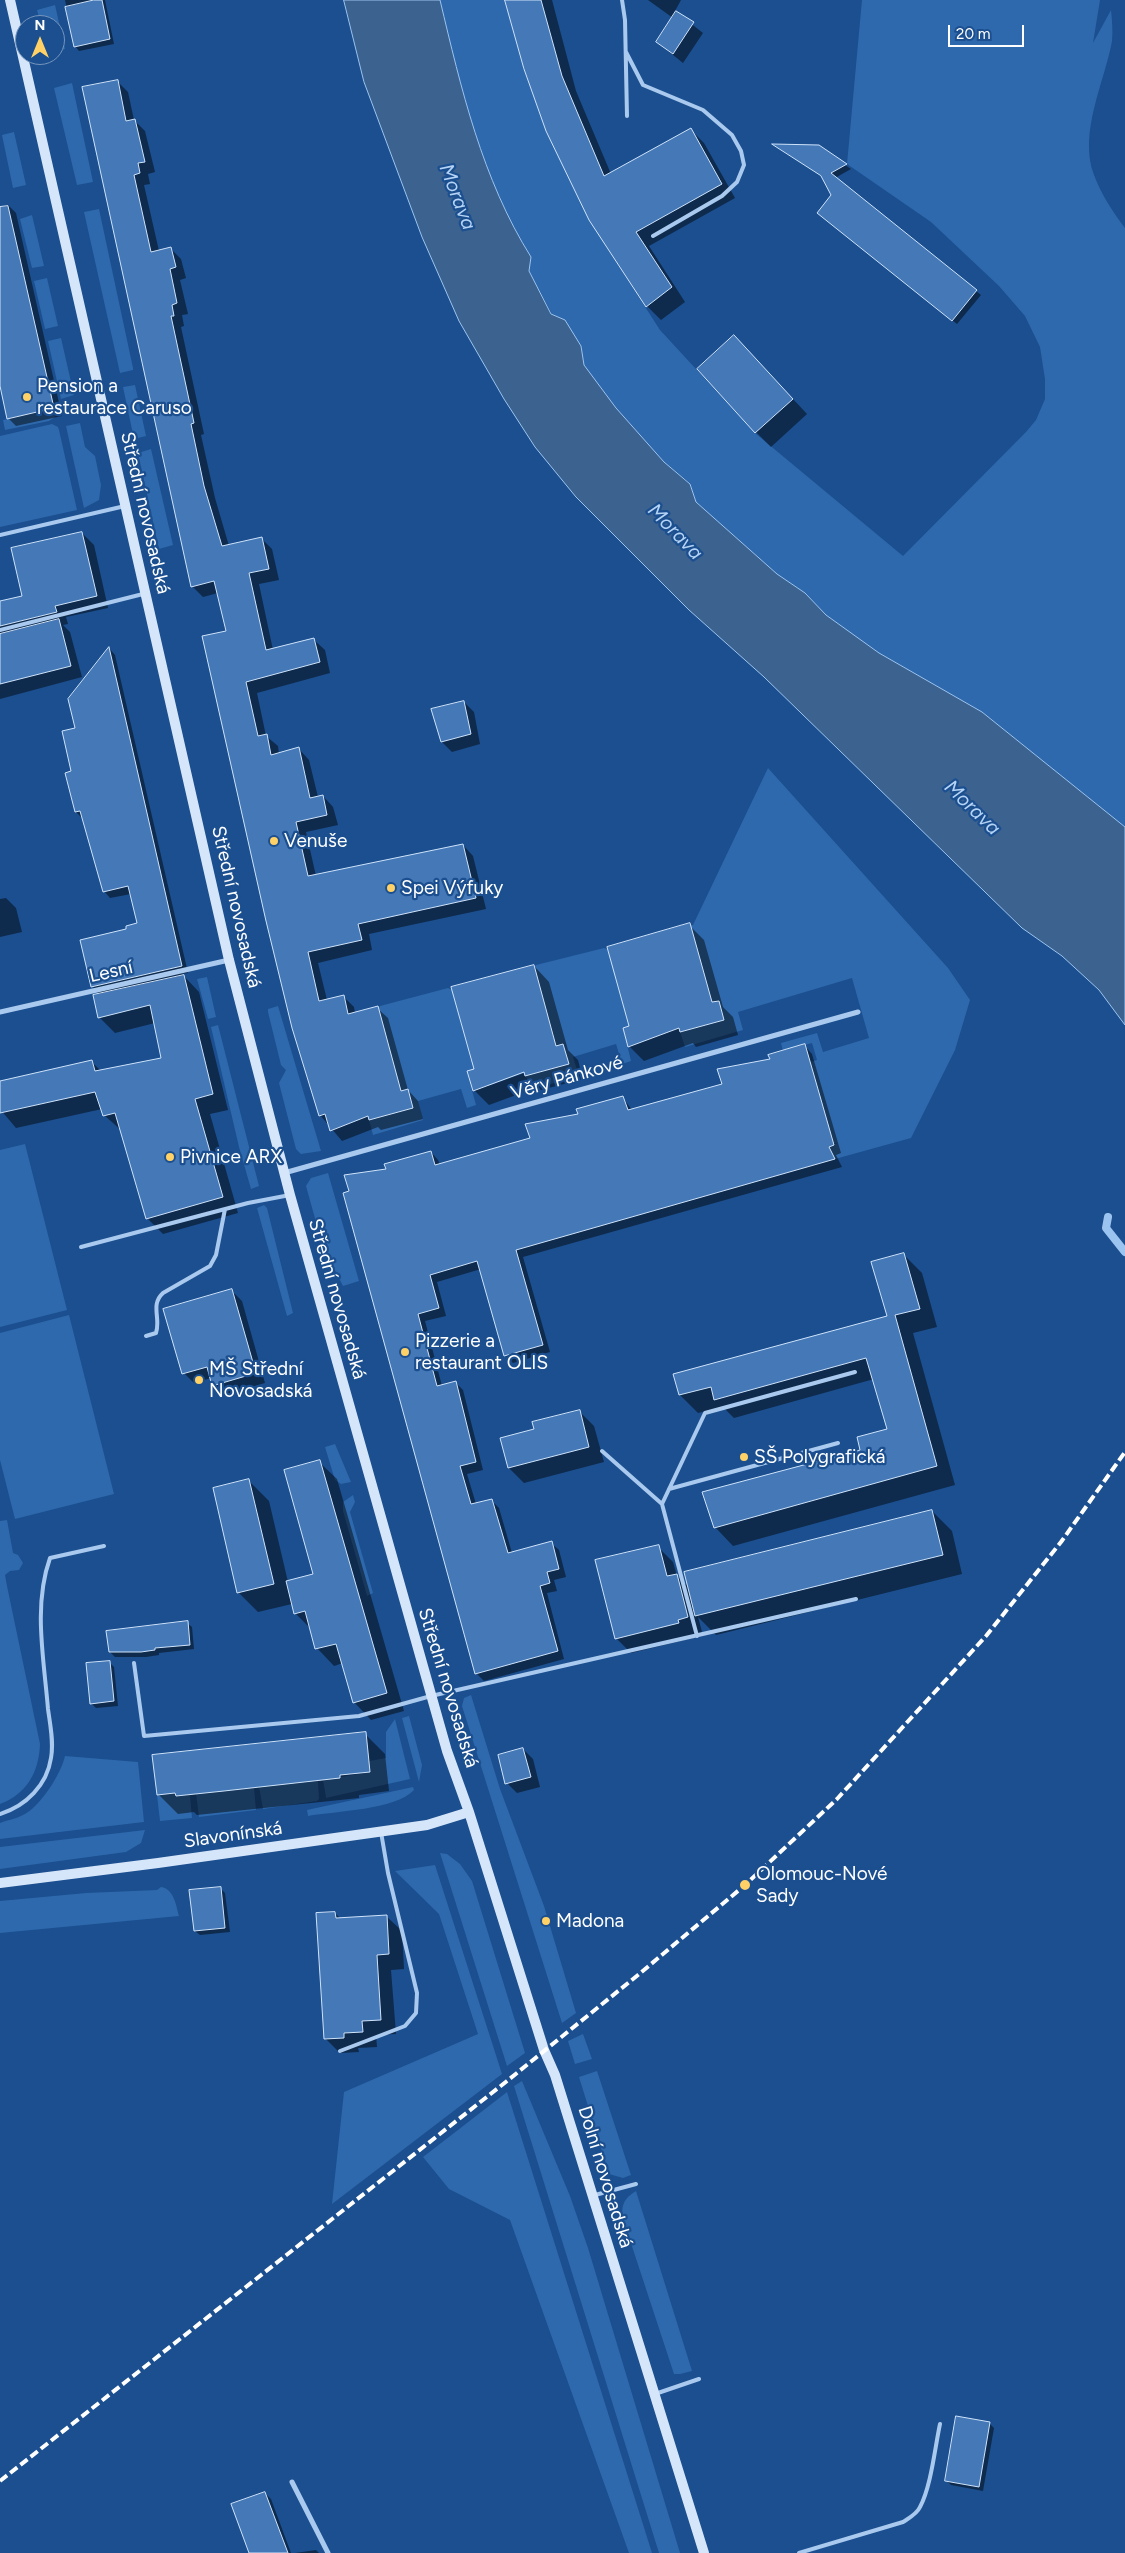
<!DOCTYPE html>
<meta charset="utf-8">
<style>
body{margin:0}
#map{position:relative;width:1125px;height:2553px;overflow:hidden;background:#1b4f8f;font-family:Figtree,sans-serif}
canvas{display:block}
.north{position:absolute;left:15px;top:15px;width:50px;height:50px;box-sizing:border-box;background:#1b4f8f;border:1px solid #7695bc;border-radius:50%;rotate:0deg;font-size:14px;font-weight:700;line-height:20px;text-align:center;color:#fff}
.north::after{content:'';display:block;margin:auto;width:18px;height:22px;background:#ffd166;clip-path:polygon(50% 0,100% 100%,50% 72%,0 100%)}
.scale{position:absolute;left:948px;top:25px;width:76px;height:22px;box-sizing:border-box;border:2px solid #fff;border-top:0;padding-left:6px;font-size:15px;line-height:18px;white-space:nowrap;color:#fff;-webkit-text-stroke:4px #1b4f8f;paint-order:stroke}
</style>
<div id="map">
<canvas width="1125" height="2553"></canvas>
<div class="north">N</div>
<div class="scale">20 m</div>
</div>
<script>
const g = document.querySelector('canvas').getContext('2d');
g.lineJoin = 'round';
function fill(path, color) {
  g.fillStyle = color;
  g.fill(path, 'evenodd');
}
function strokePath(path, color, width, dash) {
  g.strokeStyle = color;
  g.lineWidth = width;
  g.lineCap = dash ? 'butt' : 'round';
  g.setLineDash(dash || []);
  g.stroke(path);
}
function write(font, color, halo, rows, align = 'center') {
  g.font = font + ' Figtree,sans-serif';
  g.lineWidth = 4.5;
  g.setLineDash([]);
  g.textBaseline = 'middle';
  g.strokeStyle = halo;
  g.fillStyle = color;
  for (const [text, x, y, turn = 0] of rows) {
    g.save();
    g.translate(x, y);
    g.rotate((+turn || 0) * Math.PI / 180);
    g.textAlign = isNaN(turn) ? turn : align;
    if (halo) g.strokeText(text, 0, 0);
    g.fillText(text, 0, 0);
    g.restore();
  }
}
fill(new Path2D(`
 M 440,0 L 506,0 L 524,69 L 546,131 L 604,243 L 660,330 L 755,433 L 903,556 L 1026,432 L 1036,420 L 1045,399 L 1045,379 L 1040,347 L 1025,316 L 999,286 L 931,222 L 847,164 L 862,0 L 1100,0 L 1093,43 L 1111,10 C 1112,20 1113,31 1112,41 C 1105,81 1078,133 1094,175 C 1101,194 1113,212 1125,228 L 1125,827 L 982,712 L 879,653 L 826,615 L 805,593 L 777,574 L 696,502 L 690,483 L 664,462 L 616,408 L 584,365 L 581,346 L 552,314 L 529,271 L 531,257 C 482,179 461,88 440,0 Z
 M 55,5 L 65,49 L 55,52 L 55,25 L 41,25 L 37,10 Z
 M 72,83 L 93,182 L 77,185 L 54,88 Z
 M 14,132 L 26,185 L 13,188 L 2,135 Z
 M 99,209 L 133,368 L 133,370 L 120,373 L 84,212 Z
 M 32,215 L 44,266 L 32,268 L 20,219 Z
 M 47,278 L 58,326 L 45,329 L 34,281 Z
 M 61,338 L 74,395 L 61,399 L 48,341 Z
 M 135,385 L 146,436 L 134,439 L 123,387 Z
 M 54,408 L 55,417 L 49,421 L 5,430 L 3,420 Z
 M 80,423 L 85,447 L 95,456 L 101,485 L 99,500 L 84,508 L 66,426 Z
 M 52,424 L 58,427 L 59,430 L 77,510 L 0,527 L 0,436 Z
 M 151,449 L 173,545 L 159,549 L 138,453 Z
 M 768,768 L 948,968 L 970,1000 L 955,1050 L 911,1138 L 835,1159 L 827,1147 L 837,1143 L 833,1143 L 813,1073 L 804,1064 L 817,1060 L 812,1043 L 783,1051 L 781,1043 L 817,1033 L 823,1052 L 869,1038 L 852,978 L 738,1012 L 743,1030 L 685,1047 L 680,1032 L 724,1020 L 719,1001 L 705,1004 L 690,925 L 693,925 Z
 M 604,948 L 607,949 L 636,1024 L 623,1028 L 631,1061 L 622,1064 L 616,1044 L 573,1057 L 579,1076 L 530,1090 L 526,1076 L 569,1064 L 563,1044 L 550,1048 L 554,1036 L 549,1020 L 542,1022 L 534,968 L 536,965 Z
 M 207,977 L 216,1017 L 208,1019 L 197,979 Z
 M 448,988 L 452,990 L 457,1007 L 463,1006 L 459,1017 L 467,1044 L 471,1060 L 481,1068 L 467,1072 L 476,1105 L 467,1108 L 461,1089 L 418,1101 L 423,1120 L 373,1135 L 369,1120 L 413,1108 L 408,1089 L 394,1092 L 378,1009 L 380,1006 Z
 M 278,1006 L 321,1151 L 301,1154 L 296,1149 L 279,1083 L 286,1070 L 281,1065 L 268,1012 L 268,1009 Z
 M 218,1025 L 259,1186 L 251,1189 L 239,1147 L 211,1027 Z
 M 25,1144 L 67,1310 L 0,1327 L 0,1150 Z
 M 328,1173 L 359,1281 L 343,1286 L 323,1247 L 306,1186 L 311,1178 Z
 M 264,1205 L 267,1208 L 293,1313 L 287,1316 L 257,1208 Z
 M 69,1315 L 114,1494 L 15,1519 L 0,1460 L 0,1333 Z
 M 335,1444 L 351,1482 L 341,1484 L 335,1480 L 325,1447 Z
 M 353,1495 L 355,1502 L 350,1512 L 373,1593 L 367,1596 L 343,1511 L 343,1502 Z
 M 7,1520 L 13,1553 L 18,1555 L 23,1563 L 19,1570 L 10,1571 L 5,1575 L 7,1586 L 40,1744 C 39,1772 27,1794 0,1804 L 0,1521 Z
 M 471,1695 L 500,1789 L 544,1906 L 576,2013 L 562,2023 L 462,1706 L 464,1698 Z
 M 409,1716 L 422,1765 L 419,1782 L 402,1718 Z
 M 395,1719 L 410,1779 L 326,1798 L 323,1780 L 370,1772 L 369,1761 L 386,1758 L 386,1732 Z
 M 65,1756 L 138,1762 L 144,1822 L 0,1839 L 0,1823 C 7,1820 16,1819 23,1815 C 40,1807 61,1774 65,1756 Z
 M 318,1781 L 319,1799 L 317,1801 L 263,1809 L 259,1787 Z
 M 254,1787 L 256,1810 L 199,1817 L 196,1794 Z
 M 413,1787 L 414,1790 C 395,1810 336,1811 308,1816 L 307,1810 Z
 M 175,1793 L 176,1796 L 190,1795 L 192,1818 L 160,1821 L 157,1795 Z
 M 145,1830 L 141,1843 L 126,1852 L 0,1869 L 0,1847 Z
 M 440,1853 L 447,1854 L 460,1864 L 472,1881 L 525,2053 L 507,2066 Z
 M 435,1865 L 502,2074 L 332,2204 L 344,2092 L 478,2034 L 439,1914 L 395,1871 Z
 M 161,1887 C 174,1889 176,1905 179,1916 L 0,1933 L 0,1901 L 86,1893 L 157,1890 Z
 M 583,2034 L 592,2059 L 575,2064 L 568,2041 Z
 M 597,2071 L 631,2175 L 623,2178 L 609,2174 L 579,2077 Z
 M 522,2081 L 570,2196 L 588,2248 L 680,2553 L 659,2553 L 514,2086 Z
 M 507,2092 L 652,2553 L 629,2553 L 510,2220 L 449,2189 L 423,2157 Z
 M 636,2191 L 692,2371 L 680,2374 L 674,2374 L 624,2222 C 620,2207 623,2199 636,2191 Z`), '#2e69ad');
const water = new Path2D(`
 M 344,0 L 440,0 C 461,88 482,179 531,257 L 529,271 L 551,314 L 565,320 L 581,346 L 584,365 L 616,408 L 664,462 L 690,484 L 696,502 L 777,574 L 805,593 L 826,615 L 879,653 L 982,712 L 1125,827 L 1125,1025 L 1099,990 L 1062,956 L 1022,928 L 764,677 L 689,610 L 576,497 L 535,447 L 504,399 L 459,321 L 422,237 L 364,82 Z`);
fill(water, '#3c6290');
strokePath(water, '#9cc4f0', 1);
fill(new Path2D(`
 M 65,0 L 105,0 L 114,44 L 79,51 L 75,46 Z
 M 507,0 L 552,0 L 576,91 L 611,174 L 691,130 L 704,143 L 735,198 L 649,246 L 685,302 L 661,320 L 647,306 L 590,220 Z
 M 648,0 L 681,0 L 675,11 L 703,33 L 683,63 L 657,42 L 673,18 Z
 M 117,81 L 128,92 L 134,120 L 145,131 L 155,172 L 148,174 L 150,184 L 144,185 L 159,251 L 170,248 L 181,259 L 186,278 L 180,280 L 188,314 L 182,315 L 184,326 L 181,327 L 204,434 L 201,435 L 215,498 L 229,546 L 261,538 L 272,549 L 279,580 L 259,584 L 273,650 L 314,640 L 325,650 L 330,673 L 257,693 L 266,736 L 278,746 L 279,754 L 299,749 L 309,760 L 318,797 L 323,796 L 333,807 L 338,825 L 306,832 L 316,876 L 463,845 L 473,856 L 486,909 L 369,934 L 372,950 L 318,963 L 327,1000 L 343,996 L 354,1007 L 355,1013 L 377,1008 L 388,1018 L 408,1090 L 418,1101 L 423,1119 L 381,1130 L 378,1127 L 342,1141 L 320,1115 L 218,593 L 203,597 L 192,586 Z
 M 819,147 L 851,169 L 835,178 L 981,295 L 957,324 L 823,217 L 833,195 L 824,178 L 779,148 Z
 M 8,205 L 16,213 L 62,416 L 16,426 L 8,418 L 0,381 L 0,207 Z
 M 749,352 L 807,414 L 771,447 L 756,432 Z
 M 82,533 L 94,545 L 108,608 L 66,617 L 68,624 L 63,625 L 70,632 L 82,677 L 0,699 L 0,602 L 23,597 Z
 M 109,648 L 115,655 L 188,973 L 182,974 L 199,992 L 228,1110 L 210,1114 L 238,1213 L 163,1234 L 147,1218 L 122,1131 L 104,1115 L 102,1109 L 16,1128 L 0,1109 L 0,1082 L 92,1062 L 101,1071 L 163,1058 L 155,1023 L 115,1033 L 99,1017 L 100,995 L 92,986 L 128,930 L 138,924 L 131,894 L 110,898 L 104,891 L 83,819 L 76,812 L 66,774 L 72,772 L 77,729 Z
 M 464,702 L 474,712 L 480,744 L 452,752 L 442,742 L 432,710 Z
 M 6,898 L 16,908 L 22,932 L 0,937 L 0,899 Z
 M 689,925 L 704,940 L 723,1007 L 733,1017 L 738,1035 L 696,1047 L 693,1043 L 644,1061 L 629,1046 L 631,1026 Z
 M 534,966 L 549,982 L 568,1050 L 578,1060 L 583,1079 L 541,1090 L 538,1087 L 489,1105 L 474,1090 L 476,1070 ZM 529,1069 L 530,1071 L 488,1086 L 488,1084 Z
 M 805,1046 L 812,1054 L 841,1153 L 836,1155 L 842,1167 L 523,1257 L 550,1352 L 513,1363 L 505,1355 L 481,1269 L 437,1282 L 446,1316 L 425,1321 L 442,1386 L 455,1382 L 463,1390 L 483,1470 L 467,1474 L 476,1504 L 491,1500 L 499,1508 L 512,1553 L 551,1543 L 559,1550 L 566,1577 L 554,1580 L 557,1591 L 547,1593 L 564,1659 L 484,1681 L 476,1673 L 387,1170 L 431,1152 L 438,1160 L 440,1165 L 531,1139 L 579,1115 L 623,1098 L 632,1110 L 723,1084 Z
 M 904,1255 L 922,1273 L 937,1327 L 913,1333 L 955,1485 L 733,1546 L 715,1527 L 862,1451 L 888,1430 L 874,1379 L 734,1418 L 723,1407 L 698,1413 L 680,1395 L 888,1317 Z
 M 232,1291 L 242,1301 L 265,1383 L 223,1395 L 213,1385 L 211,1378 L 194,1383 L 184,1373 Z
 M 579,1411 L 594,1426 L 604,1462 L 524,1483 L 509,1468 Z
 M 319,1462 L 337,1479 L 404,1711 L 371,1720 L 354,1702 L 343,1663 L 334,1666 L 317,1648 L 311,1629 L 295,1613 L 292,1604 L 258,1612 L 238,1592 L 249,1481 L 269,1501 L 288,1582 L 315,1574 Z
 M 932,1511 L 952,1531 L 962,1574 L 716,1635 L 698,1617 L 702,1632 L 693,1638 L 631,1653 L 616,1638 L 658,1547 L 673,1562 L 677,1576 L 690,1588 Z
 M 187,1623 L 192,1627 L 194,1649 L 159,1653 L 159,1655 L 146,1657 L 115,1657 L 110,1652 Z
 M 109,1662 L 114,1667 L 118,1706 L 96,1708 L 91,1703 Z
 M 365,1734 L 385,1754 L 389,1791 L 359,1795 L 359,1798 L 197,1815 L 194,1812 L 178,1814 L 158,1794 Z
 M 523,1749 L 533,1759 L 540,1787 L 517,1793 L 507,1783 Z
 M 220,1888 L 225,1893 L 230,1932 L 200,1935 L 195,1931 Z
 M 335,1913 L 341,1919 L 386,1916 L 402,1931 L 404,1969 L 391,1970 L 396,2034 L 376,2035 L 377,2047 L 358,2048 L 359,2052 L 340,2053 L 325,2038 Z
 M 989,2423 L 994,2428 L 983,2491 L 951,2485 L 946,2480 Z
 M 265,2493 L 271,2499 L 291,2553 L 250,2553 Z
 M 316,2550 L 319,2553 L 295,2553 Z`), '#0007');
strokePath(new Path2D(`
 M 1108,1217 L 1106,1228 L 1125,1252`), '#9cc4f0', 8);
const building = new Path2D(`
 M 94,0 L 102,0 L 110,39 L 74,47 L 65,7 Z
 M 505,0 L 541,0 L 562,76 L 604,176 L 691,128 L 722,184 L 636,232 L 672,287 L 646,307 L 589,220 L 546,131 L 524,69 Z
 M 676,11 L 694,22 L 673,54 L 656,42 Z
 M 118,80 L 126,121 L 135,119 L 145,162 L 138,163 L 140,173 L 134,175 L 151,252 L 171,247 L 176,267 L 170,269 L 177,303 L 172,305 L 174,316 L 171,316 L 194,423 L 191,424 L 204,486 L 222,546 L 262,537 L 269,569 L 249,573 L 266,650 L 314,638 L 320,662 L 246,682 L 258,736 L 267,734 L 271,755 L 299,747 L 310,798 L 323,795 L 327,815 L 296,822 L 308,876 L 463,844 L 476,898 L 358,924 L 362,940 L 308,952 L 319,1001 L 344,995 L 348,1014 L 378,1006 L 401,1091 L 408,1089 L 413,1108 L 369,1120 L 368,1116 L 330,1131 L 325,1114 L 319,1116 L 292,1028 L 266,921 L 202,636 L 226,631 L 214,581 L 191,587 L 82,87 Z
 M 772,144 L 819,145 L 847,164 L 831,173 L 977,290 L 952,321 L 817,213 L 831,195 L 821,176 Z
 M 8,206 L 54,408 L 7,419 L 0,386 L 0,207 Z
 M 734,335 L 793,399 L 755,433 L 697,369 Z
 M 82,532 L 97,596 L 55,606 L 57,612 L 0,626 L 0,601 L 22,596 L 11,548 Z
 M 59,619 L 71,666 L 0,684 L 0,634 Z
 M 109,647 L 182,966 L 91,987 L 80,940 L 126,929 L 126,926 L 137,923 L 128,886 L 103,892 L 80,811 L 75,812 L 65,773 L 71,771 L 62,731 L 75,728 L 68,699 Z
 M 464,701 L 471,734 L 441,742 L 431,709 Z
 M 690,923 L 712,1002 L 719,1001 L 724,1020 L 680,1032 L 679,1028 L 628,1047 L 623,1028 L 629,1026 L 607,947 Z
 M 534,965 L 556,1046 L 563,1044 L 569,1064 L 525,1076 L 524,1072 L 473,1091 L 467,1071 L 474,1069 L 451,987 Z
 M 184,975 L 213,1094 L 195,1099 L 223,1197 L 146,1219 L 115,1113 L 103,1116 L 95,1092 L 0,1113 L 0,1081 L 92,1060 L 95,1071 L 161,1058 L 150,1005 L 98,1018 L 93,995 Z
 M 805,1044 L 834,1145 L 829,1147 L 835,1159 L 516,1250 L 543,1345 L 504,1356 L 477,1261 L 430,1275 L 439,1308 L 418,1314 L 437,1386 L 456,1381 L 476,1462 L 460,1466 L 471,1504 L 492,1499 L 508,1553 L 552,1541 L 559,1569 L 547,1572 L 550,1583 L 540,1586 L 558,1651 L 475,1674 L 343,1193 L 349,1191 L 344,1175 L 386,1169 L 384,1164 L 431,1151 L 435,1165 L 530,1138 L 525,1124 L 578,1114 L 576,1109 L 623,1096 L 628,1110 L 722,1084 L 717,1069 L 770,1059 L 768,1055 Z
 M 904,1253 L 920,1309 L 895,1315 L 937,1466 L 714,1528 L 702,1492 L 860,1450 L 857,1437 L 887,1429 L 866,1358 L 714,1400 L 711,1387 L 679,1395 L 673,1374 L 887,1316 L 871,1262 Z
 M 232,1289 L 256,1373 L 212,1386 L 207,1367 L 182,1374 L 163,1309 Z
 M 580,1410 L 589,1447 L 508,1468 L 500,1438 L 534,1429 L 532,1422 Z
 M 320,1460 L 387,1693 L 353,1703 L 336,1644 L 315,1649 L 305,1611 L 294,1614 L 286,1581 L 313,1574 L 284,1470 Z
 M 249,1479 L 274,1584 L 237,1593 L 213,1488 Z
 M 932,1510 L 943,1555 L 695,1616 L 684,1572 Z
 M 659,1545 L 667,1576 L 677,1574 L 688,1617 L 678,1620 L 679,1623 L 615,1639 L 595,1560 Z
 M 188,1621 L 190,1645 L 155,1648 L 155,1650 L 141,1652 L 109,1652 L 106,1631 Z
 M 110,1661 L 114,1701 L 90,1704 L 86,1663 Z
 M 366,1732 L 370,1772 L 340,1775 L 340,1778 L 224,1791 L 176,1796 L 175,1793 L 157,1795 L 152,1755 Z
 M 523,1748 L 531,1777 L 505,1784 L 498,1755 Z
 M 221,1887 L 225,1928 L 194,1931 L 189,1890 Z
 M 335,1912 L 336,1918 L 387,1915 L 389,1954 L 377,1955 L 381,2020 L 362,2021 L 363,2032 L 344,2033 L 344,2038 L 324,2039 L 316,1913 Z
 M 956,2416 L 990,2422 L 979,2487 L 945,2481 Z
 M 265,2492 L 288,2553 L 249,2553 L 231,2504 Z`);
fill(building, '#4478b7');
strokePath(building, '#cfe3fa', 1);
strokePath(new Path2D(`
 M 622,0 L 625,20 L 627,116
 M 626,52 L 643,85 L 703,110 L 732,135 L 741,151 L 744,165 L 737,182 L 722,196 L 653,236
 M 0,535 L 125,506
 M 0,630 L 143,594
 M 81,1247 L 248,1203 L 290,1195
 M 146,1336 L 156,1333 C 161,1318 150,1305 163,1293 L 210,1266 L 216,1255 L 225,1209
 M 602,1451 L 662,1504 L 697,1636
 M 669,1489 L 838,1443
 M 662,1504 L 705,1413 L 855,1372
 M 134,1663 L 144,1736 L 359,1716 L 431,1696 L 856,1599
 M 0,1814 C 26,1806 47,1785 51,1758 C 54,1742 50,1724 48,1709 C 44,1659 33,1606 50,1558 L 104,1546
 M 340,2051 L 405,2026 L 416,2013 L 417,1993 L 388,1873 L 381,1832
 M 595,2195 L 636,2184
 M 655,2394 L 699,2379
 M 799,2553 L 903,2522 C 909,2518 917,2514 920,2507 C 931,2487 935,2447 940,2424`), '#a9c9ee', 4);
strokePath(new Path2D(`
 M 0,1012 L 229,960
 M 284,1173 L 858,1012
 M 292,2482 L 328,2553`), '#a9c9ee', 5);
strokePath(new Path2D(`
 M 10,0 L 229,960 L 290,1195 L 447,1751 L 469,1812 L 544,2050 L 555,2075 L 704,2553
 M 0,1883 L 158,1863 L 427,1825 L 469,1812`), '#d6e6fa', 10);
strokePath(new Path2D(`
 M 0,2481 L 507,2081 L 638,1975 L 745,1885 L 837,1799 L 986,1636 L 1061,1542 L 1125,1452`), '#fff', 4, [9, 4]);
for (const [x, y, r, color] of [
 [27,397,5,"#ffd166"],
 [274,841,5,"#ffd166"],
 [391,888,5,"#ffd166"],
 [170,1157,5,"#ffd166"],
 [405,1352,5,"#ffd166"],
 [199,1380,5,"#ffd166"],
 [744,1457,5,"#ffd166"],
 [745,1885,6,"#ffd166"],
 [546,1921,5,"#ffd166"]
]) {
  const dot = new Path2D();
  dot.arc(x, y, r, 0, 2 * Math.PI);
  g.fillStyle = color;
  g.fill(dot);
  strokePath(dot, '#1b4f8f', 2);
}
write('19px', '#fff', '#1b4f8f', [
 ["Pension a",37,386],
 ["restaurace Caruso",37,408],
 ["Venuše",284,841],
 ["Spei Výfuky",401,888],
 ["Pivnice ARX",180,1157],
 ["Pizzerie a",415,1341],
 ["restaurant OLIS",415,1363],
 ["MŠ Střední",209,1369],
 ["Novosadská",209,1391],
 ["SŠ Polygrafická",754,1457],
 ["Olomouc-Nové",756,1874],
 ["Sady",756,1896],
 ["Madona",556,1921]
], 'left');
write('19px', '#fff', '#1b4f8f', [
 ["Střední novosadská",145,513,77],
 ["Střední novosadská",236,907,77],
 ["Lesní",111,972,-13],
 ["Věry Pánkové",567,1078,-16],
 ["Střední novosadská",337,1299,74],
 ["Střední novosadská",448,1688,73],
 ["Slavonínská",233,1835,-8],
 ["Dolní novosadská",605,2177,73]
]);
write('italic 20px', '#b5d3f5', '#1b4f8f', [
 ["Morava",457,197,69],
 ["Morava",675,532,46],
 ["Morava",972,808,44]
]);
</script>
